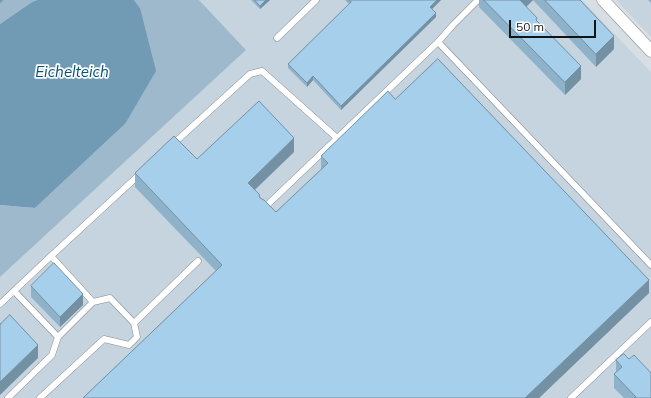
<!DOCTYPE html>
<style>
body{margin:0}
#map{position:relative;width:651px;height:398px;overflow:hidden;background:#d8dfe4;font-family:Mulish,sans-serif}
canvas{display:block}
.scale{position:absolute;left:509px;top:20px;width:87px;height:18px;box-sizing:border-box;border:2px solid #121517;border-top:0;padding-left:5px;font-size:12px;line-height:14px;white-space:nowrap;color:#121517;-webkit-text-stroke:3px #fff;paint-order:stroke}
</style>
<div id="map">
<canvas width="651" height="398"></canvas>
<div class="scale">50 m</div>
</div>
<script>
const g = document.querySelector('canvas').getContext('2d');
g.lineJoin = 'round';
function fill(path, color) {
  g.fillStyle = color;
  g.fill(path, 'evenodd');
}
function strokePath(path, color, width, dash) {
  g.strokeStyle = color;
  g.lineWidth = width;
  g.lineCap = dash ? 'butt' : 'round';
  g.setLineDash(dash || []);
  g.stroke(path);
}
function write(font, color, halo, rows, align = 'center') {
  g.font = font + ' Mulish,sans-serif';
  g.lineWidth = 3.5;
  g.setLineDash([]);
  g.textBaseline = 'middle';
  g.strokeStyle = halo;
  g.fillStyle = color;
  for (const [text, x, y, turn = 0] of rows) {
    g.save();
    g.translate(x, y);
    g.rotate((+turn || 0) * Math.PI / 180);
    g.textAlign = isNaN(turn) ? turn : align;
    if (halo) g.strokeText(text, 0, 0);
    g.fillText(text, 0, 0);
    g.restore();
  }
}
fill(new Path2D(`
 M 199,0 L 582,0 L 651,72 L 651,398 L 0,398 L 0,277 L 246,50 Z
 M 616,0 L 651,0 L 651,37 Z`), '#c5d4de');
fill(new Path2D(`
 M 0,0 L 37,0 L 32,2 L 0,24 Z
 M 134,0 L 199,0 L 246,50 L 0,277 L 0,205 L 35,208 L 125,124 L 140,8 Z`), '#9db9cb');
fill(new Path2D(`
 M 37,0 L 134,0 L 140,8 L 156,71 L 125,124 L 35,208 L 0,205 L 0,24 L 32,2 Z`), '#719ab4');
strokePath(new Path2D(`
 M 0,1 L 1,0`), '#719ab4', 3.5);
const service = new Path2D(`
 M 277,38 L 316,0
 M 438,42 L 453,25 L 478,0
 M 172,145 L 250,74 L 262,71 L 337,138
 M 263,209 L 438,42 L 651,265
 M 14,291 L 58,337
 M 93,302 L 110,298 L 134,323 L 198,261
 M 0,304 L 51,256 L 140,174
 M 8,398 L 52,355 L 58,337 L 93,302 L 51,256
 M 40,398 L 104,339 L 129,345 L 137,337 L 134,323
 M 571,398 L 651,322`);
const minor = new Path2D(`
 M 603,0 L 651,51`);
strokePath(service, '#848b90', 7);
strokePath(minor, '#848b90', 13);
strokePath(service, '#fff', 6);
strokePath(minor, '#fff', 12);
fill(new Path2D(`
 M 251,0 L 270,0 L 260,9 Z
 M 345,0 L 441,0 L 432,9 L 436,17 L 341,110 L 313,80 L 307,87 L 288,68 L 288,64 L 349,4 Z
 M 479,0 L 580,0 L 614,49 L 596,67 L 533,0 L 526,7 L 581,79 L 565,95 L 479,7 Z
 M 648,0 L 651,0 L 651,3 Z
 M 395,99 L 649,293 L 539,398 L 83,398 L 216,271 L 135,187 L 135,173 L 197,159 L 294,152 L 255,190 L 260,198 L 276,212 L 321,170 L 321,156 Z
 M 31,286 L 83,305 L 60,327 L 31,297 Z
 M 629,359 L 651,398 L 624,398 L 614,388 L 614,374 L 616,372 L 616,360 Z`), '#8eb2c9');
fill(new Path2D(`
 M 266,0 L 270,0 L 260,9 L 260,6 Z
 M 437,0 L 441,0 L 430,11 L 430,7 Z
 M 520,0 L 533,0 L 520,13 Z
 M 436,13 L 436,17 L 341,110 L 341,106 Z
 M 614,36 L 614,49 L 596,67 L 596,54 Z
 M 581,66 L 581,79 L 565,95 L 565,82 Z
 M 313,76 L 313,80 L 307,87 L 307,83 Z
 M 294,138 L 294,152 L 248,196 L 248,183 Z
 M 649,280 L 649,293 L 539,398 L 525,398 Z
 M 83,294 L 83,305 L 60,327 L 60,317 Z
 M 38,345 L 38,358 L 0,395 L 0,382 Z`), '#7491a4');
const building = new Path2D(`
 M 255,0 L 266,0 L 260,6 Z
 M 349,0 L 437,0 L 430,7 L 436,13 L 341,106 L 313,76 L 307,83 L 288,64 L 351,2 Z
 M 484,0 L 520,0 L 537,18 L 536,20 L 581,66 L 565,82 Z
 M 545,0 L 580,0 L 614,36 L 596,54 Z
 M 438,59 L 649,280 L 525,398 L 83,398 L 222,265 L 135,173 L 174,136 L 197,159 L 259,101 L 294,138 L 248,183 L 259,194 L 260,198 L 264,200 L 276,212 L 328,163 L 321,156 L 388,91 L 395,99 Z
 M 54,263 L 83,294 L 60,317 L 31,286 Z
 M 10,315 L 38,345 L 0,382 L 0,323 L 0,324 Z
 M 624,354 L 629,359 L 634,355 L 651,373 L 651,398 L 634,398 L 636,397 L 614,374 L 622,367 L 616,360 Z`);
fill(building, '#a5cfea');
strokePath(building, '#7491a4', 1);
write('italic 15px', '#045376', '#fff', [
 ["Eichelteich",72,72]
]);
</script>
